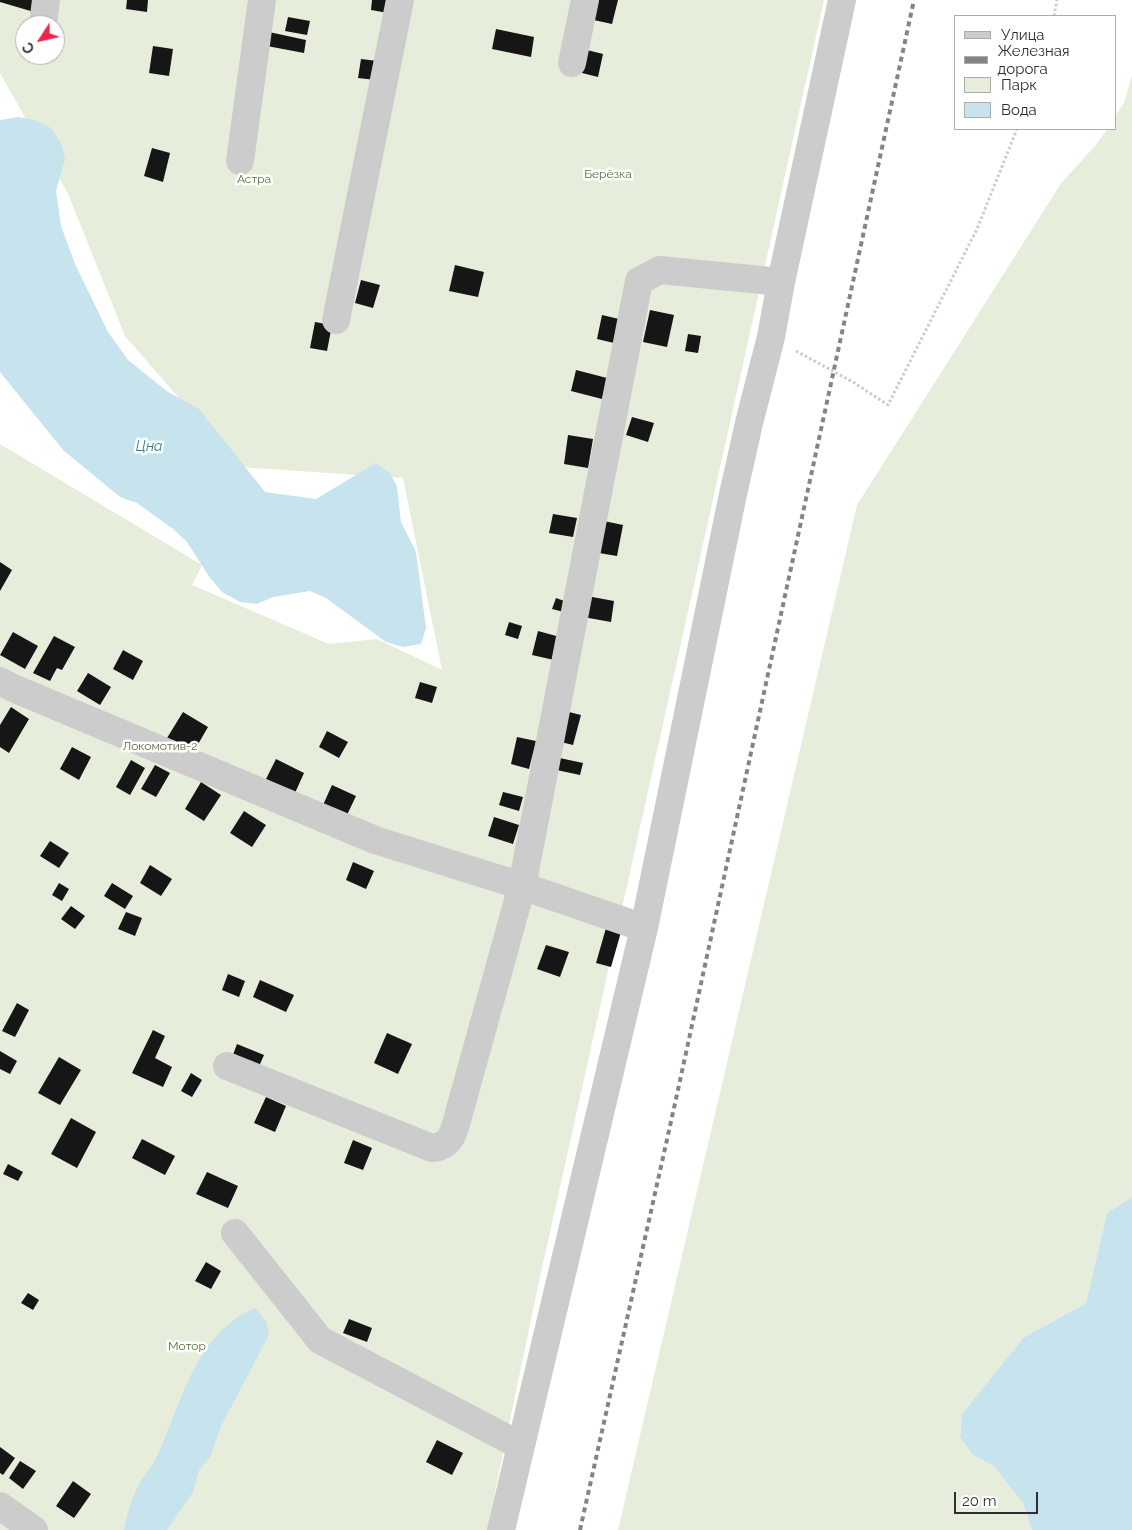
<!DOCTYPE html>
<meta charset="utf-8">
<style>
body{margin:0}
#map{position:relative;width:1132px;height:1530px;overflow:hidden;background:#fff;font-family:Raleway,sans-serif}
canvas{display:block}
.legend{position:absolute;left:954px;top:15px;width:162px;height:115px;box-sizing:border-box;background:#fff;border:1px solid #acacac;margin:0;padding:6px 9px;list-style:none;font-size:15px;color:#2f2f2f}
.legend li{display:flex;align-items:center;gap:10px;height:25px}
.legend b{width:25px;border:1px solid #acacac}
.north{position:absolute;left:15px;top:15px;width:50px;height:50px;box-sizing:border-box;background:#fff;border:1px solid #acacac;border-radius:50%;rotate:235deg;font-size:14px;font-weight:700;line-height:20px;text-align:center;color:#2f2f2f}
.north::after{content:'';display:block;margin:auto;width:18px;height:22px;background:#f32348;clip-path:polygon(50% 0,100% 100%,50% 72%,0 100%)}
.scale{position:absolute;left:954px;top:1492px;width:84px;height:22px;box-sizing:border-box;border:2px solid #2f2f2f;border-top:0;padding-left:6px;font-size:15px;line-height:18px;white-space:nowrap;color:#2f2f2f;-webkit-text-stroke:4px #fff;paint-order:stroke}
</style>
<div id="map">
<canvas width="1132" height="1530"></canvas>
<ul class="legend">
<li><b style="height:6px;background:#ccc"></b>Улица</li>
<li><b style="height:6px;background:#848484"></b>Железная дорога</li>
<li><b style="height:14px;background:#e7eddb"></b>Парк</li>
<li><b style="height:14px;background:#c6e3ee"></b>Вода</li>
</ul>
<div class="north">С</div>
<div class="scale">20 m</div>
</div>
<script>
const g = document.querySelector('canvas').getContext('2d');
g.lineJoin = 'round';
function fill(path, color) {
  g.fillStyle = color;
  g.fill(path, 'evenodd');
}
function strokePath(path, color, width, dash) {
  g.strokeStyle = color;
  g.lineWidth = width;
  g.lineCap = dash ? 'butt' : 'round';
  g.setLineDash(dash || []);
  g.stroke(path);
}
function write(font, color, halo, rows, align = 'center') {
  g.font = font + ' Raleway,sans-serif';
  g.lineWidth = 5;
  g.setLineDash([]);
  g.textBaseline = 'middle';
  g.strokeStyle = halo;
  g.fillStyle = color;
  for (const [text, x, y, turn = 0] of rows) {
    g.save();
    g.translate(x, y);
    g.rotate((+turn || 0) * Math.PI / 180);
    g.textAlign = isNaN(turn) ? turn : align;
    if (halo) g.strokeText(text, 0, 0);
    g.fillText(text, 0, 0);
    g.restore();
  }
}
fill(new Path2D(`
 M 0,0 L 824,0 L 538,1286 L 487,1530 L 0,1530 L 0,444 L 202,565 L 192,585 L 329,644 L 377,639 L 442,670 L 403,478 L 239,467 L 125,336 L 68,194 L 0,73 ZM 25,25 L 55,25 L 55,55 L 25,55 Z
 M 1132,75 L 1132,1197 L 1107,1213 L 1086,1303 L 1023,1338 L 962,1414 L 960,1437 L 973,1455 L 994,1466 L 1024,1503 L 1032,1530 L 618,1530 L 857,505 L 1062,182 L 1096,145 L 1107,129 L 1116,129 L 1116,115 L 1124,103 Z`), '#e7eddb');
fill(new Path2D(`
 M 18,117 L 35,120 L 51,128 L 61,143 L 65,159 L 56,191 L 61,226 L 75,264 L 108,332 L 128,360 L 168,392 L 199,409 L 265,492 L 316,499 L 376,463 L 390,473 L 397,487 L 401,522 L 416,552 L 426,628 L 421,644 L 403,647 L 386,642 L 326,598 L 310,591 L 273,597 L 257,604 L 240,602 L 222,592 L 210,578 L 187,542 L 173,529 L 137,503 L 120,497 L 63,450 L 0,372 L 0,120 Z
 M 1132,1197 L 1132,1530 L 1032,1530 L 1023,1503 L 994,1466 L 973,1455 L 960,1437 L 962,1414 L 1023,1338 L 1086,1303 L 1107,1213 Z
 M 255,1308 L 266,1321 L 269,1335 L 221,1426 L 210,1457 L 199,1470 L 193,1492 L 167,1530 L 124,1530 C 126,1517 131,1502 136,1490 C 142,1477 153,1467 158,1454 C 182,1401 196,1333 255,1308 Z`), '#c6e3ee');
fill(new Path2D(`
 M 0,0 L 38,0 L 34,12 L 0,2 Z
 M 127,0 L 148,0 L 147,12 L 126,9 Z
 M 372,0 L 396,0 L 394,14 L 371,10 Z
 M 593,0 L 618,0 L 612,24 L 589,19 Z
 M 288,17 L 310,21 L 307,35 L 285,31 Z
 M 496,29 L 534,37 L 531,57 L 492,49 Z
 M 269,32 L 306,40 L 304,53 L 267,46 Z
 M 153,46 L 173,49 L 169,76 L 149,73 Z
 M 583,49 L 603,54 L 598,77 L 578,72 Z
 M 361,59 L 386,62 L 384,81 L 358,78 Z
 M 152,148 L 170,153 L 163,182 L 144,176 Z
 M 455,265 L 484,272 L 478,297 L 449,291 Z
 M 361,280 L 380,285 L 373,308 L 355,303 Z
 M 650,310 L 674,315 L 667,347 L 643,342 Z
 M 602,315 L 619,319 L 614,343 L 597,339 Z
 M 315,322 L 332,325 L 327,351 L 310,348 Z
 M 688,334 L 701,336 L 698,353 L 685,351 Z
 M 576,370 L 607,378 L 602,399 L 571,391 Z
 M 632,417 L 654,423 L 648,442 L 626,435 Z
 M 568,435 L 593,439 L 588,468 L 564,464 Z
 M 553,514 L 577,518 L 573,537 L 549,533 Z
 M 604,521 L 623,525 L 617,556 L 599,553 Z
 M 0,562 L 12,570 L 0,591 Z
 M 587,596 L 614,601 L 611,622 L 583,617 Z
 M 556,598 L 567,602 L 564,612 L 552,609 Z
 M 509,622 L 522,626 L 518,639 L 505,635 Z
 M 538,631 L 560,637 L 554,660 L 532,655 Z
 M 13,632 L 38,646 L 25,669 L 0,655 Z
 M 54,636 L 75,647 L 62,670 L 57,668 L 50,681 L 33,673 Z
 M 123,650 L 143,661 L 133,680 L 113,669 Z
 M 88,673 L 111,687 L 100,705 L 77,691 Z
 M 420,682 L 437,687 L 432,703 L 415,698 Z
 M 11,707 L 29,719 L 9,753 L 0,747 L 0,725 Z
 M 565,711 L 581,715 L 573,745 L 557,741 Z
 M 183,712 L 208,727 L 193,753 L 167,738 Z
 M 327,731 L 348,742 L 339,758 L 319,747 Z
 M 517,737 L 536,741 L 529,769 L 511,764 Z
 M 72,747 L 91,757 L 79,780 L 60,769 Z
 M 555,757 L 583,763 L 580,775 L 552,769 Z
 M 276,759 L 304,773 L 295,793 L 266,779 Z
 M 131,760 L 145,768 L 130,795 L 116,787 Z
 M 155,765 L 170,773 L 156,797 L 141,789 Z
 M 201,782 L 221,795 L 204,821 L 185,809 Z
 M 332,785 L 356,796 L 347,815 L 323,805 Z
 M 503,792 L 523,797 L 519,811 L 499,805 Z
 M 244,811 L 266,825 L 252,847 L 230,833 Z
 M 494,817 L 519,825 L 513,844 L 488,836 Z
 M 50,841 L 69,853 L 59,868 L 40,856 Z
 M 353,862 L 374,871 L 366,889 L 346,880 Z
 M 150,865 L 172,879 L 161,896 L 140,883 Z
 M 59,883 L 69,889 L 62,901 L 52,895 Z
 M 112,883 L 133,896 L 125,909 L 104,896 Z
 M 71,906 L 85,916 L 75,929 L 61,919 Z
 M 126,912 L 142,918 L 135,936 L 118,929 Z
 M 606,928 L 621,932 L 611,967 L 596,963 Z
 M 546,945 L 569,952 L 560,977 L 537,969 Z
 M 228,974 L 245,981 L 239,997 L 222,990 Z
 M 260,980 L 294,995 L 286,1012 L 253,997 Z
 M 17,1003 L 29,1010 L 15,1037 L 2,1031 Z
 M 153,1030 L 165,1036 L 155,1058 L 172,1067 L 163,1087 L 132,1073 Z
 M 387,1033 L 412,1044 L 398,1074 L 374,1063 Z
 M 237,1044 L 264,1055 L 257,1071 L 231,1060 Z
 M 0,1051 L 17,1061 L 10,1074 L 0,1069 Z
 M 59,1057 L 81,1070 L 60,1105 L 38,1093 Z
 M 191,1073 L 202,1080 L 192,1097 L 181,1091 Z
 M 266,1097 L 286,1106 L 275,1132 L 254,1123 Z
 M 71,1118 L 96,1132 L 77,1168 L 51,1154 Z
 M 142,1139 L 175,1156 L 165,1175 L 132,1158 Z
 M 353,1140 L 372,1148 L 363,1170 L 344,1163 Z
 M 8,1164 L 23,1172 L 18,1181 L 3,1174 Z
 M 207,1172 L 238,1186 L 228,1208 L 196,1194 Z
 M 206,1262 L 221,1271 L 211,1289 L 195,1281 Z
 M 28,1293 L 39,1300 L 33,1310 L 21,1303 Z
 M 349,1319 L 372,1328 L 367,1342 L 343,1333 Z
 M 437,1440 L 463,1453 L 452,1475 L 426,1462 Z
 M 0,1447 L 15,1458 L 3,1475 L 0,1473 Z
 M 20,1461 L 36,1471 L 23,1489 L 9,1478 Z
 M 73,1481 L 91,1494 L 74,1518 L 56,1506 Z`), '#161616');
strokePath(new Path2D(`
 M 1054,16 L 1057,0
 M 796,351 L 853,382 L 888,405 L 977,229 L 1017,129`), '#ccc', 3, [2.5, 2.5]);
strokePath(new Path2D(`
 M 43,25 L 46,0
 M 572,63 L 585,0
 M 240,161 L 262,0
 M 336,320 L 400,0
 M 0,681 L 13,688 L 375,840 L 522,886 L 644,928
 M 227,1066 L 432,1148 C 453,1146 454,1130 459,1113 L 522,886 L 639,281 L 660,270 L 781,282
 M 235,1233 L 320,1340 L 521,1446
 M 0,1506 L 34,1530
 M 501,1530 L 644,928 L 732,499 L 749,423 L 771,337 L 781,282 L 842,0`), '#ccc', 28);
strokePath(new Path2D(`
 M 580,1530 L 676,1099 L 914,0`), '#848484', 4, [5, 4]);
write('12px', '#576e38', '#fff', [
 ["Берёзка",608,174],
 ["Астра",254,179],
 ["Локомотив-2",160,746],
 ["Мотор",187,1346]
]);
write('italic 14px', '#367c98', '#fff', [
 ["Цна",149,447]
]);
</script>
